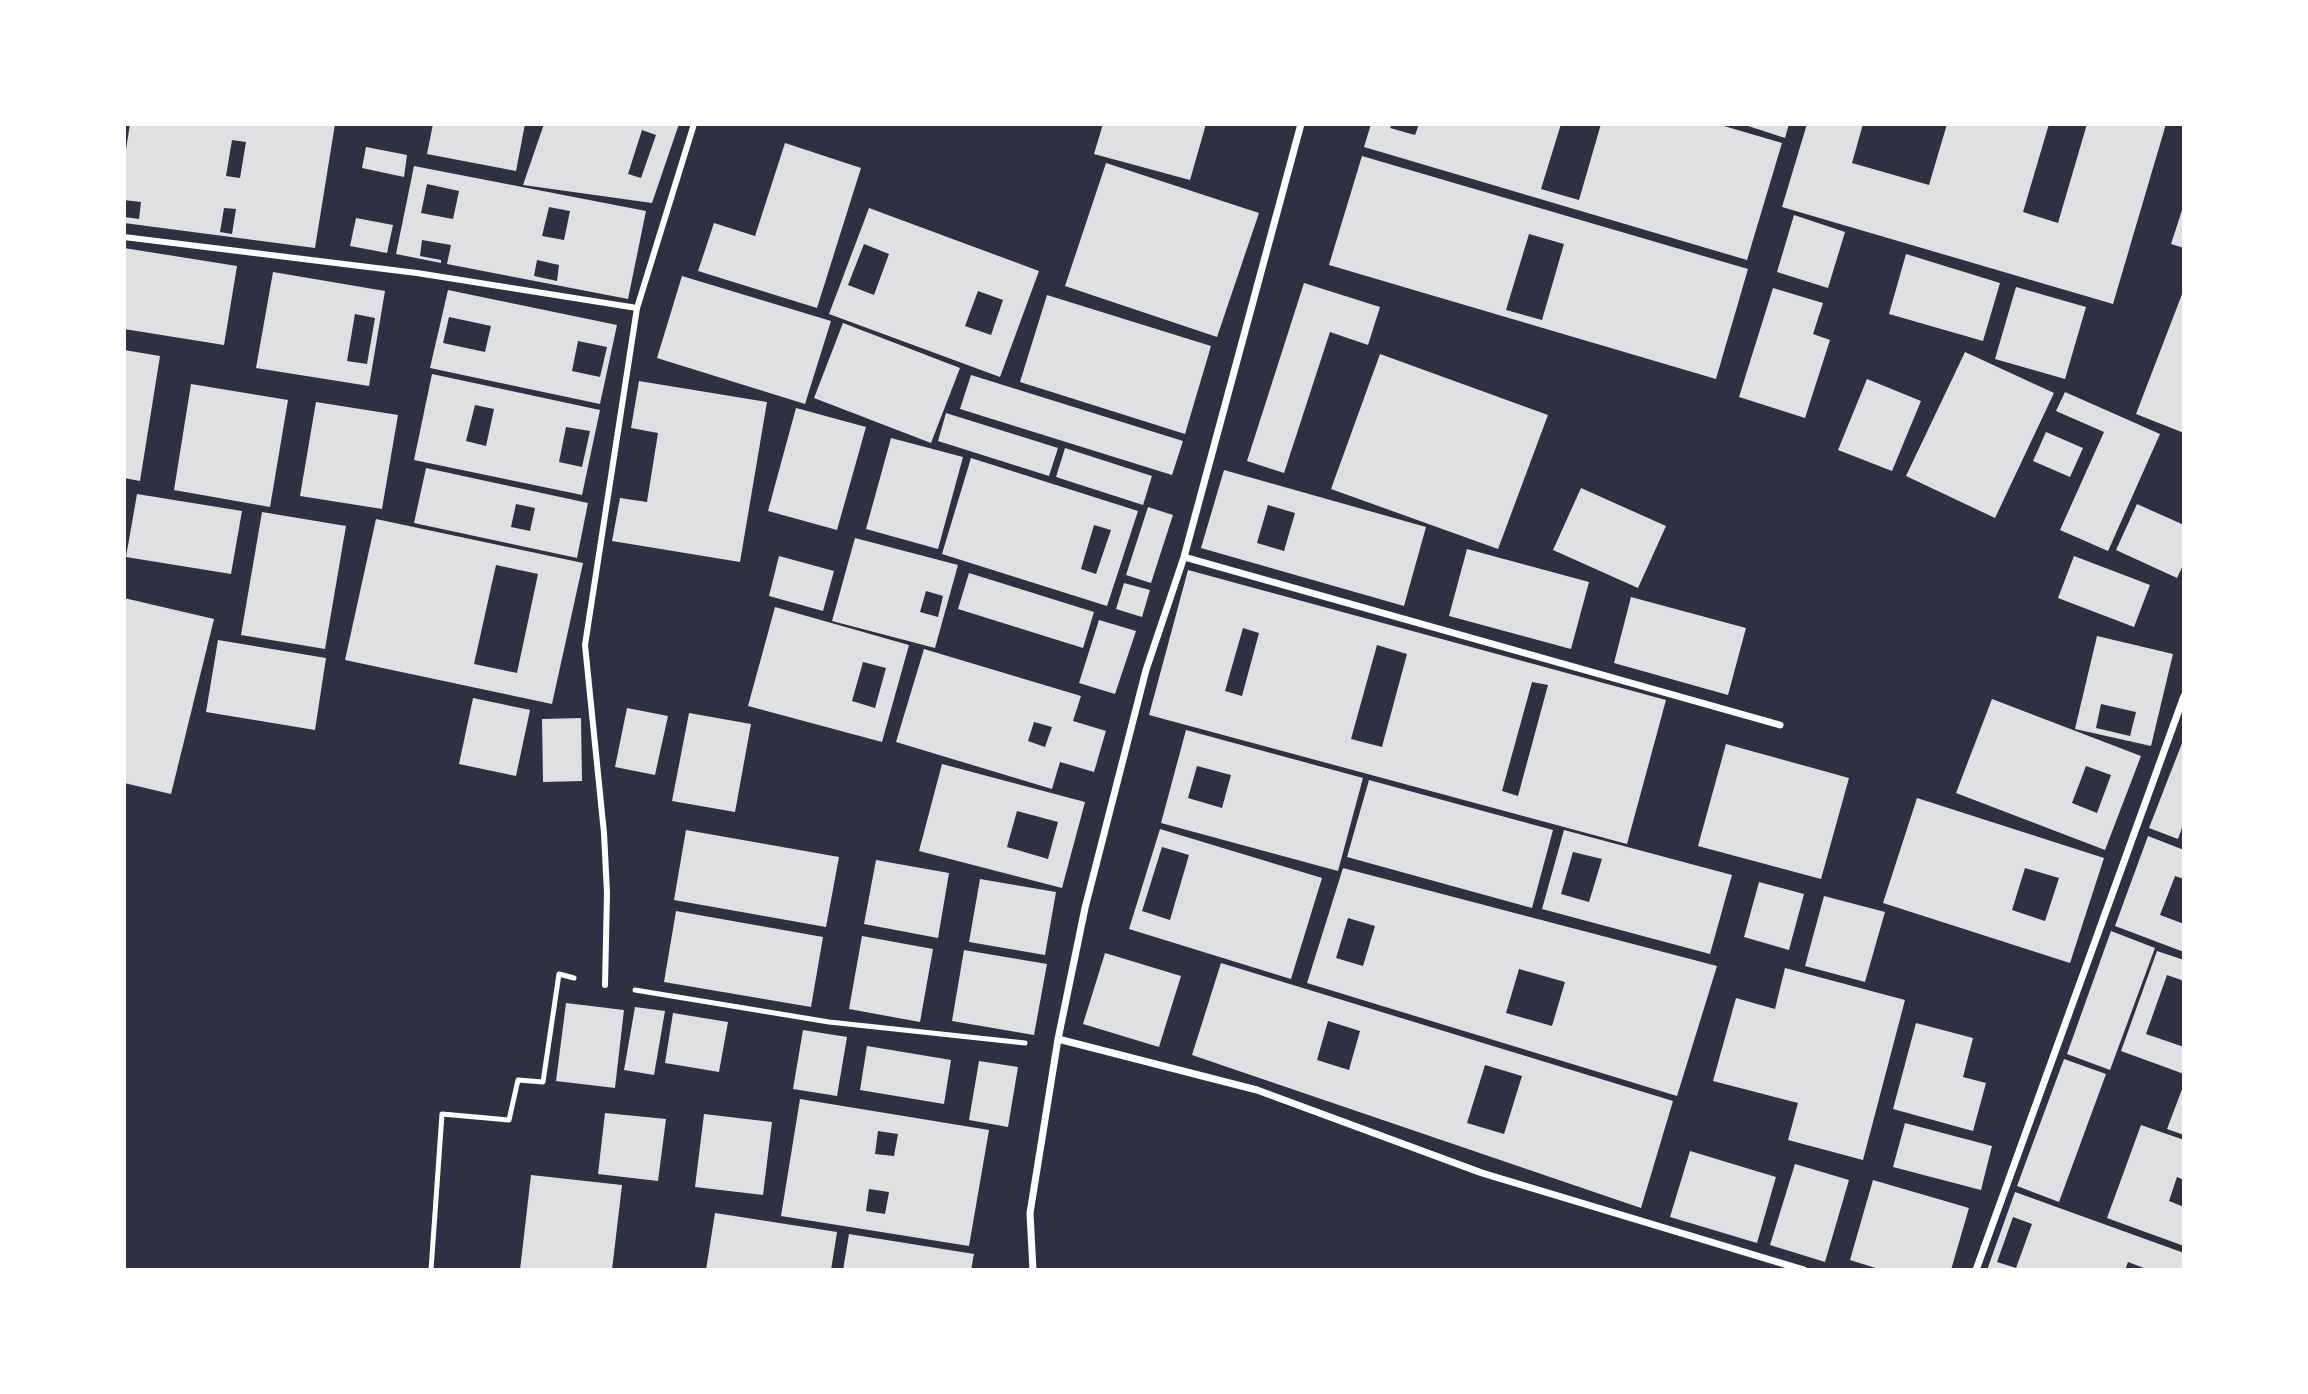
<!DOCTYPE html>
<style>
body{margin:0}
#map{position:relative;width:2308px;height:1394px;overflow:hidden;background:#2d3142;font-family:Figtree,sans-serif}
canvas{display:block}
.frame{position:absolute;inset:0;border:126px solid #fff;pointer-events:none}
</style>
<div id="map">
<canvas width="2308" height="1394"></canvas>
<div class="frame"></div>
</div>
<script>
const g = document.querySelector('canvas').getContext('2d');
g.lineJoin = 'round';
function fill(path, color) {
  g.fillStyle = color;
  g.fill(path, 'evenodd');
}
function strokePath(path, color, width, dash) {
  g.strokeStyle = color;
  g.lineWidth = width;
  g.lineCap = dash ? 'butt' : 'round';
  g.setLineDash(dash || []);
  g.stroke(path);
}
fill(new Path2D(`
 M 130,124 L 335,124 L 315,248 L 124,223 L 124,217 L 139,219 L 141,202 L 124,200 L 124,162 ZM 232,140 L 246,142 L 240,178 L 226,176 ZM 224,208 L 236,209 L 232,234 L 220,232 Z
 M 433,124 L 525,124 L 516,171 L 427,154 Z
 M 544,124 L 679,124 L 652,203 L 523,185 ZM 642,130 L 656,135 L 641,178 L 628,174 Z
 M 1103,124 L 1206,124 L 1190,180 L 1094,154 Z
 M 1371,124 L 1392,124 L 1390,128 L 1415,135 L 1419,124 L 1561,124 L 1541,189 L 1579,200 L 1601,124 L 1717,124 L 1782,143 L 1747,260 L 1364,147 Z
 M 1742,124 L 1789,124 L 1785,138 Z
 M 1807,124 L 1863,124 L 1852,163 L 1929,185 L 1947,124 L 2049,124 L 2023,212 L 2058,223 L 2087,124 L 2166,124 L 2113,304 L 1782,207 Z
 M 785,143 L 861,168 L 817,308 L 698,271 L 714,223 L 755,236 Z
 M 366,147 L 407,155 L 404,177 L 362,168 Z
 M 1362,156 L 1748,269 L 1716,379 L 1329,265 ZM 1529,234 L 1564,244 L 1542,320 L 1506,310 Z
 M 1106,163 L 1259,213 L 1217,337 L 1065,286 Z
 M 414,166 L 646,211 L 628,299 L 447,264 L 451,245 L 422,240 L 420,256 L 441,260 L 441,263 L 396,254 ZM 427,184 L 459,191 L 453,219 L 421,213 ZM 549,207 L 570,211 L 564,240 L 542,236 ZM 537,260 L 559,265 L 557,281 L 534,276 Z
 M 2184,204 L 2184,248 L 2171,244 Z
 M 869,208 L 1039,271 L 1000,377 L 829,314 ZM 864,244 L 889,254 L 874,295 L 848,285 ZM 978,291 L 1003,300 L 991,335 L 965,326 Z
 M 1794,215 L 1845,232 L 1828,288 L 1777,272 Z
 M 356,218 L 393,225 L 387,253 L 350,246 Z
 M 124,248 L 237,266 L 224,345 L 124,329 Z
 M 1906,254 L 2000,283 L 1983,341 L 1889,314 Z
 M 273,272 L 385,291 L 369,386 L 256,368 ZM 355,314 L 375,318 L 367,364 L 347,361 Z
 M 682,276 L 831,321 L 805,404 L 657,358 Z
 M 1304,283 L 1380,307 L 1368,345 L 1330,332 L 1284,473 L 1247,461 Z
 M 2016,287 L 2086,307 L 2065,379 L 1995,359 Z
 M 1773,288 L 1823,303 L 1813,334 L 1830,340 L 1805,418 L 1739,397 Z
 M 2184,289 L 2184,433 L 2136,414 Z
 M 448,290 L 617,325 L 600,404 L 430,368 ZM 449,317 L 491,326 L 485,352 L 443,343 ZM 578,341 L 607,347 L 600,377 L 572,371 Z
 M 1047,295 L 1211,346 L 1185,434 L 1020,382 Z
 M 843,323 L 960,368 L 931,443 L 814,398 Z
 M 124,350 L 160,356 L 140,481 L 124,478 Z
 M 1965,352 L 2054,393 L 1995,518 L 1906,476 Z
 M 1380,354 L 1548,415 L 1498,549 L 1331,489 Z
 M 432,374 L 600,410 L 582,495 L 414,460 ZM 475,405 L 494,409 L 486,446 L 466,441 ZM 566,427 L 590,431 L 582,467 L 559,462 Z
 M 971,375 L 1183,441 L 1172,475 L 960,409 Z
 M 1867,379 L 1921,401 L 1892,471 L 1838,450 Z
 M 639,381 L 767,402 L 740,562 L 612,541 L 620,498 L 647,502 L 658,433 L 631,428 Z
 M 191,384 L 288,400 L 270,507 L 174,490 Z
 M 2065,392 L 2160,434 L 2108,551 L 2060,530 L 2104,432 L 2056,411 Z
 M 316,402 L 398,415 L 382,509 L 300,496 Z
 M 796,408 L 866,427 L 837,530 L 768,511 Z
 M 946,413 L 1058,448 L 1049,476 L 938,441 Z
 M 2046,432 L 2083,448 L 2070,477 L 2033,461 Z
 M 891,438 L 963,457 L 938,549 L 866,529 Z
 M 1065,448 L 1152,476 L 1143,505 L 1056,477 Z
 M 971,458 L 1138,511 L 1107,606 L 942,554 ZM 1094,525 L 1111,530 L 1096,574 L 1081,569 Z
 M 426,468 L 588,503 L 577,558 L 414,523 ZM 516,504 L 535,508 L 530,531 L 511,527 Z
 M 1224,470 L 1426,527 L 1404,606 L 1201,548 ZM 1268,505 L 1295,513 L 1284,551 L 1257,543 Z
 M 1581,488 L 1666,526 L 1638,588 L 1553,550 Z
 M 137,494 L 242,511 L 231,574 L 126,557 Z
 M 2137,504 L 2184,525 L 2184,563 L 2177,578 L 2116,550 Z
 M 1148,507 L 1173,515 L 1151,583 L 1126,575 Z
 M 262,512 L 346,526 L 325,649 L 241,635 Z
 M 376,519 L 583,563 L 552,704 L 345,660 ZM 496,565 L 538,574 L 517,673 L 474,664 Z
 M 855,538 L 958,565 L 935,648 L 832,621 ZM 926,591 L 943,596 L 938,617 L 920,612 Z
 M 1467,549 L 1589,582 L 1571,649 L 1449,616 Z
 M 779,556 L 834,571 L 823,611 L 769,596 Z
 M 2074,556 L 2150,585 L 2134,627 L 2058,598 Z
 M 1188,570 L 1666,700 L 1627,844 L 1149,715 ZM 1243,628 L 1259,633 L 1242,696 L 1225,691 ZM 1377,645 L 1407,654 L 1382,747 L 1351,739 ZM 1532,682 L 1548,685 L 1518,796 L 1502,791 Z
 M 969,573 L 1094,612 L 1083,648 L 958,609 Z
 M 1124,583 L 1150,590 L 1142,617 L 1116,609 Z
 M 1631,597 L 1746,628 L 1728,695 L 1614,663 Z
 M 124,598 L 214,619 L 171,794 L 124,783 Z
 M 775,607 L 909,645 L 882,742 L 748,706 ZM 863,662 L 886,668 L 875,708 L 852,701 Z
 M 1099,620 L 1136,631 L 1115,694 L 1079,683 Z
 M 2097,636 L 2173,654 L 2151,746 L 2075,729 ZM 2101,704 L 2136,712 L 2130,736 L 2096,728 Z
 M 218,640 L 326,658 L 315,730 L 206,712 Z
 M 924,649 L 1081,696 L 1073,721 L 1106,731 L 1094,772 L 1060,762 L 1052,789 L 896,742 ZM 1034,722 L 1052,727 L 1045,747 L 1028,741 Z
 M 473,698 L 530,710 L 516,776 L 459,764 Z
 M 1992,699 L 2141,756 L 2105,850 L 1956,793 ZM 2086,766 L 2111,775 L 2097,813 L 2072,803 Z
 M 627,708 L 668,716 L 655,775 L 615,767 Z
 M 689,713 L 751,724 L 735,812 L 672,801 Z
 M 581,718 L 582,781 L 543,782 L 542,719 Z
 M 1186,730 L 1363,778 L 1338,871 L 1161,823 ZM 1197,766 L 1231,775 L 1222,808 L 1188,798 Z
 M 2184,738 L 2184,822 L 2178,839 L 2149,828 Z
 M 1726,744 L 1849,778 L 1821,879 L 1698,846 Z
 M 942,764 L 1085,802 L 1062,888 L 919,851 ZM 1017,811 L 1058,822 L 1048,859 L 1007,847 Z
 M 1369,780 L 1553,830 L 1532,908 L 1347,857 Z
 M 1917,798 L 2104,858 L 2070,963 L 1883,903 ZM 2025,868 L 2059,878 L 2045,921 L 2012,910 Z
 M 1160,829 L 1322,878 L 1291,979 L 1129,929 ZM 1162,847 L 1189,855 L 1170,920 L 1142,911 Z
 M 686,830 L 839,857 L 826,927 L 674,900 Z
 M 1564,830 L 1732,875 L 1710,954 L 1542,909 ZM 1573,852 L 1602,859 L 1589,902 L 1561,894 Z
 M 2148,836 L 2184,850 L 2184,879 L 2175,876 L 2160,915 L 2184,924 L 2184,952 L 2115,926 Z
 M 876,860 L 949,873 L 938,938 L 864,924 Z
 M 1343,868 L 1717,966 L 1677,1096 L 1307,983 ZM 1348,918 L 1375,926 L 1363,966 L 1336,958 ZM 1519,969 L 1565,982 L 1552,1026 L 1506,1013 Z
 M 980,879 L 1056,892 L 1045,955 L 969,942 Z
 M 1759,882 L 1804,894 L 1789,950 L 1744,937 Z
 M 1824,896 L 1885,912 L 1865,982 L 1805,966 Z
 M 676,911 L 823,937 L 811,1007 L 664,982 Z
 M 2111,931 L 2155,948 L 2110,1070 L 2067,1054 Z
 M 862,936 L 933,949 L 920,1022 L 849,1009 Z
 M 964,950 L 1047,964 L 1034,1035 L 952,1021 Z
 M 2157,951 L 2184,960 L 2184,981 L 2167,975 L 2146,1034 L 2184,1047 L 2184,1074 L 2121,1051 Z
 M 1105,953 L 1181,976 L 1159,1047 L 1083,1024 Z
 M 1221,963 L 1673,1101 L 1641,1208 L 1192,1055 ZM 1328,1021 L 1360,1031 L 1349,1070 L 1317,1060 ZM 1485,1065 L 1522,1076 L 1504,1134 L 1467,1123 Z
 M 1785,968 L 1905,1000 L 1863,1160 L 1788,1140 L 1798,1103 L 1713,1081 L 1736,998 L 1775,1009 Z
 M 566,1003 L 624,1010 L 615,1088 L 556,1081 Z
 M 635,1007 L 665,1011 L 654,1075 L 624,1070 Z
 M 673,1013 L 728,1022 L 719,1072 L 665,1063 Z
 M 1916,1023 L 1973,1038 L 1963,1077 L 1986,1083 L 1973,1131 L 1893,1109 Z
 M 803,1030 L 847,1037 L 837,1096 L 793,1089 Z
 M 867,1046 L 951,1060 L 944,1104 L 860,1090 Z
 M 2064,1059 L 2106,1074 L 2059,1202 L 2017,1186 Z
 M 979,1061 L 1018,1067 L 1008,1127 L 969,1120 Z
 M 2184,1084 L 2184,1135 L 2167,1129 Z
 M 800,1099 L 989,1130 L 969,1246 L 781,1216 ZM 878,1131 L 898,1134 L 894,1156 L 875,1154 ZM 869,1189 L 889,1192 L 885,1214 L 866,1211 Z
 M 605,1113 L 666,1119 L 658,1181 L 598,1174 Z
 M 704,1114 L 772,1122 L 763,1195 L 695,1187 Z
 M 1905,1123 L 1992,1146 L 1981,1190 L 1893,1167 Z
 M 2141,1125 L 2184,1140 L 2184,1180 L 2177,1177 L 2169,1201 L 2184,1207 L 2184,1246 L 2107,1218 Z
 M 1690,1151 L 1776,1177 L 1757,1243 L 1670,1217 Z
 M 1795,1164 L 1849,1180 L 1825,1262 L 1770,1245 Z
 M 531,1175 L 622,1185 L 612,1270 L 520,1270 Z
 M 1873,1180 L 1969,1208 L 1951,1270 L 1882,1270 L 1850,1260 Z
 M 2015,1192 L 2184,1253 L 2184,1270 L 2149,1270 L 2128,1262 L 2125,1270 L 1987,1270 ZM 2013,1217 L 2032,1224 L 2016,1268 L 1997,1262 Z
 M 715,1213 L 837,1232 L 831,1270 L 706,1270 Z
 M 849,1234 L 974,1254 L 971,1270 L 843,1270 Z`), '#e0e0e3');
strokePath(new Path2D(`
 M 635,990 L 829,1022 L 1025,1043
 M 431,1270 L 442,1114 L 509,1120 L 518,1080 L 543,1082 L 559,974 L 574,978`), '#fff', 5);
strokePath(new Path2D(`
 M 124,237 L 417,273 L 637,308
 M 605,985 L 607,893 L 604,833 L 585,645 L 637,308 L 694,124`), '#fff', 6);
strokePath(new Path2D(`
 M 1184,557 L 1780,725
 M 1058,1039 L 1257,1090 L 1482,1173 L 1804,1270
 M 1033,1270 L 1030,1213 L 1058,1039 L 1085,908 L 1146,670 L 1184,557 L 1301,124
 M 1976,1270 L 2184,696`), '#fff', 7);
</script>
